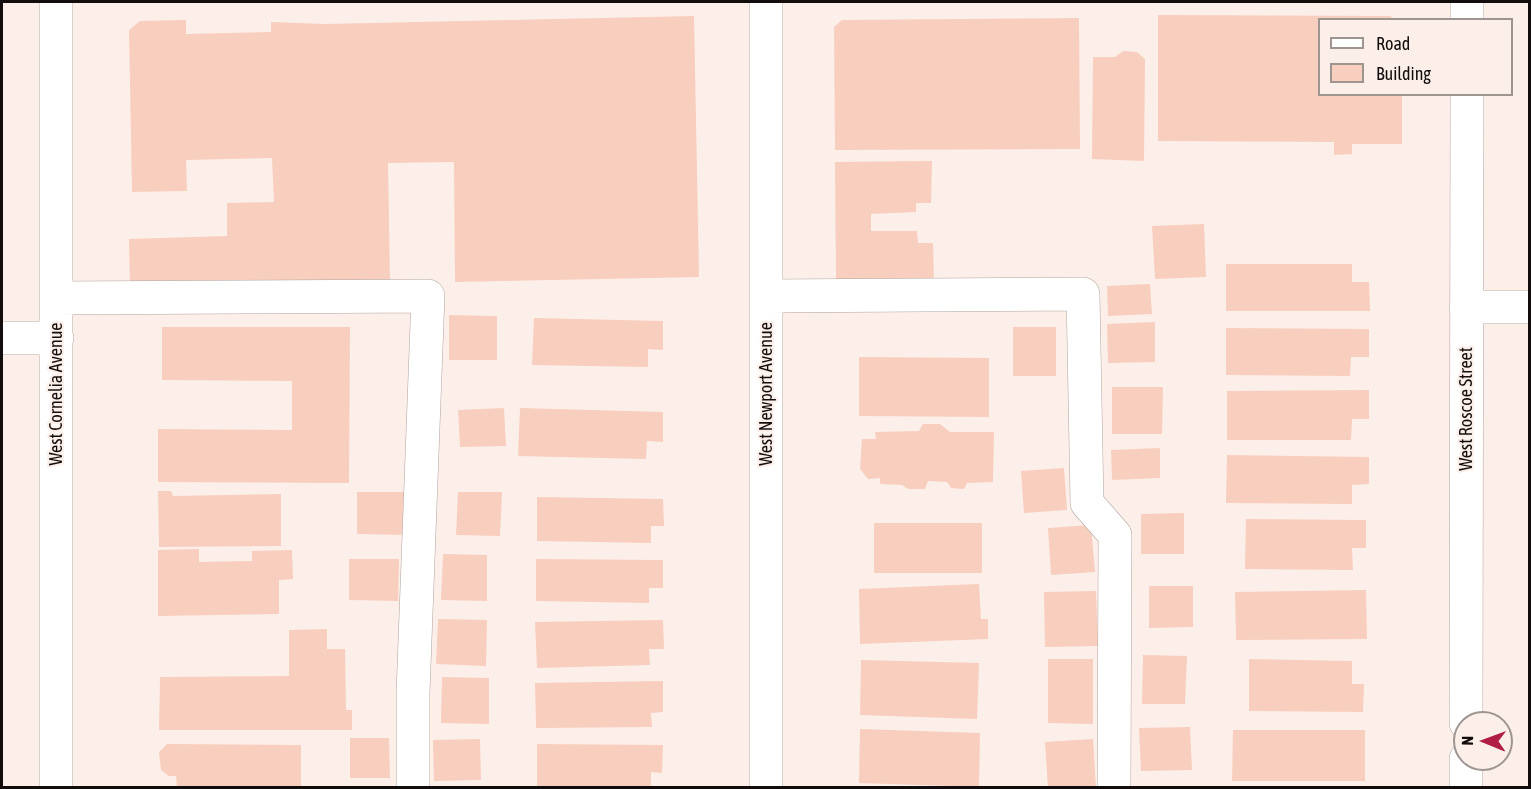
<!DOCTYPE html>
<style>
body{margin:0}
#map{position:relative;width:1531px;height:789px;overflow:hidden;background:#fcefea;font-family:"Asap Condensed",sans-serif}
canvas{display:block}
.frame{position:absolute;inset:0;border:3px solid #120d0c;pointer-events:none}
.legend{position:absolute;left:1318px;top:18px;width:195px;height:78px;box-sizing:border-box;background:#fcefea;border:2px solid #9e9591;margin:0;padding:8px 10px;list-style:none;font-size:18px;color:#120d0c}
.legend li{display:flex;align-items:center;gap:12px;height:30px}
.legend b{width:30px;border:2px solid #9e9591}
.north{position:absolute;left:1453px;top:711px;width:60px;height:60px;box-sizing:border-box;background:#fcefea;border:2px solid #9e9591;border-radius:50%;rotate:271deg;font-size:16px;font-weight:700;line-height:24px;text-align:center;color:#120d0c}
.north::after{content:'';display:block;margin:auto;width:21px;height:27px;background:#b11e45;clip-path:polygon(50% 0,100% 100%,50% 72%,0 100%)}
</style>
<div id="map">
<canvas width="1531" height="789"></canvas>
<div class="frame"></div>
<ul class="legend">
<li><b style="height:8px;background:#fff"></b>Road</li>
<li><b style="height:16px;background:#f8cebe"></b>Building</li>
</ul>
<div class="north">N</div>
</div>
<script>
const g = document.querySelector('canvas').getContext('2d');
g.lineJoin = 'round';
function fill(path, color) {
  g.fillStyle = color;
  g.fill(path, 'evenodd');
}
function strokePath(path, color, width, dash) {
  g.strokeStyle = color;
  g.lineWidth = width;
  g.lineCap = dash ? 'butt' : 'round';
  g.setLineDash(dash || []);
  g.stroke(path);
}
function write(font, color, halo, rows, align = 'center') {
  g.font = font + ' "Asap Condensed",sans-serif';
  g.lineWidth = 4.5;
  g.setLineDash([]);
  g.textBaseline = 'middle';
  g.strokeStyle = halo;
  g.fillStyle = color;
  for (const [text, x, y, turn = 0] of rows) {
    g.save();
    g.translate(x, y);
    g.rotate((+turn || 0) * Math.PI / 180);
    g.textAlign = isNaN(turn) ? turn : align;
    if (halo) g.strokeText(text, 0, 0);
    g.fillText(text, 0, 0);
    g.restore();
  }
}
fill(new Path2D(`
 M 1158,15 L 1390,16 L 1395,20 L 1320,20 L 1320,94 L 1402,94 L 1402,144 L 1352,144 L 1352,154 L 1334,155 L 1334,142 L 1158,141 Z
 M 694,16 L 699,277 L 455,282 L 454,162 L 388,163 L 390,282 L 130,290 L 129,239 L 227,236 L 227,203 L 274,202 L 272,158 L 186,160 L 187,191 L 132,192 L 129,30 L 140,21 L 186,20 L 186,34 L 271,32 L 271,22 L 325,24 Z
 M 1079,18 L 1080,149 L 835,150 L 834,27 L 842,20 Z
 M 1123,51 L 1137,52 L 1145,59 L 1144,161 L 1092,159 L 1093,57 L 1115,57 Z
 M 932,161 L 931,203 L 916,203 L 916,212 L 871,214 L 871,231 L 917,231 L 918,243 L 933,243 L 934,281 L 836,282 L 835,162 Z
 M 1204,224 L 1206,277 L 1155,279 L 1152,226 Z
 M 1226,264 L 1352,264 L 1352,282 L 1369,282 L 1370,311 L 1226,311 Z
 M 1150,284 L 1152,314 L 1108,316 L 1107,286 Z
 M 449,315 L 497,316 L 497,360 L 449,360 Z
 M 534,318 L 663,321 L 663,350 L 648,349 L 648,367 L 532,365 Z
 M 1155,322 L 1155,362 L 1108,363 L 1107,324 Z
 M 162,327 L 350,327 L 349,483 L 158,482 L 158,429 L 292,430 L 292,381 L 162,380 Z
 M 1013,327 L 1056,327 L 1056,376 L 1013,376 Z
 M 1226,328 L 1369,329 L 1369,357 L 1351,357 L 1350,376 L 1226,375 Z
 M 859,357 L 989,358 L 989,417 L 859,416 Z
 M 1112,387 L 1163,387 L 1162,434 L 1112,434 Z
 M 1369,390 L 1369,419 L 1352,419 L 1351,440 L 1227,440 L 1227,391 Z
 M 504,408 L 506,446 L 460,447 L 458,410 Z
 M 520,408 L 663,412 L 663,442 L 647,441 L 646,459 L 518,456 Z
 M 923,424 L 940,424 L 950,432 L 994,432 L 993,482 L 967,483 L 964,489 L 951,488 L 947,482 L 928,481 L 925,489 L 908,489 L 902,485 L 880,484 L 880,478 L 868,479 L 860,469 L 862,439 L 876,439 L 875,432 L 919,431 Z
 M 1160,448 L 1160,478 L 1112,480 L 1111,450 Z
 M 1227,455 L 1369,457 L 1369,484 L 1352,485 L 1352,504 L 1226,503 Z
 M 1064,468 L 1067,510 L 1024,513 L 1021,471 Z
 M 158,491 L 171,491 L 173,496 L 281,494 L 281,546 L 159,547 Z
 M 357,492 L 409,492 L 409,535 L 357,534 Z
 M 458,492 L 502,492 L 500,536 L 456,535 Z
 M 537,497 L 663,499 L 664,526 L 651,526 L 651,543 L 537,541 Z
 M 1184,513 L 1184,554 L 1141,554 L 1141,514 Z
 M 1246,519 L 1366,520 L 1366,548 L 1352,548 L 1353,570 L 1245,569 Z
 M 874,523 L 982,523 L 982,573 L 874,573 Z
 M 1091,525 L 1095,572 L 1051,575 L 1048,528 Z
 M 199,549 L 199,562 L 252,561 L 252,551 L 292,550 L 293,579 L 279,580 L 279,614 L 158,616 L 158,550 Z
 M 443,554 L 487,555 L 487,601 L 441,600 Z
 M 349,559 L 399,559 L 398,601 L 349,600 Z
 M 536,559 L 663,560 L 663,588 L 649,588 L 649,603 L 536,601 Z
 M 979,584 L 981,619 L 988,619 L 988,639 L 860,644 L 859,589 Z
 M 1149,586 L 1193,586 L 1193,627 L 1149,628 Z
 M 1366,590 L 1367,639 L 1236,640 L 1235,592 Z
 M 1096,591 L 1098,646 L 1045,647 L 1044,592 Z
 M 438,619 L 487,620 L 486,666 L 436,664 Z
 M 663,620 L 664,649 L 649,649 L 650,665 L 537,668 L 535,622 Z
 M 327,629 L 327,649 L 345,649 L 346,710 L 352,710 L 352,730 L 159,730 L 160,677 L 289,676 L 289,630 Z
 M 1143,655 L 1187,656 L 1185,704 L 1142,704 Z
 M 1048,659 L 1093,659 L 1093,724 L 1048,723 Z
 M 1249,659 L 1352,661 L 1352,684 L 1364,684 L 1363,712 L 1249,711 Z
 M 861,660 L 979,663 L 977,719 L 860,715 Z
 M 442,677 L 489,678 L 489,724 L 441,723 Z
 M 663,681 L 663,712 L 651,713 L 652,727 L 536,728 L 535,683 Z
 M 1190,727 L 1192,770 L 1141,771 L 1139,728 Z
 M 860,729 L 980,733 L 979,787 L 859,783 Z
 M 1233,730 L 1365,730 L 1365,781 L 1232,781 Z
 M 350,738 L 389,738 L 390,778 L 350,778 Z
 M 480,739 L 481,780 L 434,781 L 433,740 Z
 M 1093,739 L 1096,788 L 1048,788 L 1045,742 Z
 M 167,744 L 301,745 L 301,788 L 177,788 L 176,776 L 169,776 L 161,770 L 159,752 Z
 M 537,744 L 663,745 L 662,773 L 651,772 L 651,788 L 537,788 Z`), '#f8cebe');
const minor = new Path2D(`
 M 56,2 L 56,788
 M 1467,2 L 1467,20
 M 766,296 L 1083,294 L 1087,503 L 1115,535 L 1114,788
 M 56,298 L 428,296 L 413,693 L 413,788
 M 1466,307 L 1530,307
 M 2,338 L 57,338
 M 1466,723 L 1467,94
 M 766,788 L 766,2
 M 1466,788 L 1466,759`);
strokePath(minor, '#b0a49f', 34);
strokePath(minor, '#fff', 33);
write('18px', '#120d0c', '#fcefea', [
 ["West Cornelia Avenue",56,394,-90],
 ["West Newport Avenue",766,394,-90],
 ["West Roscoe Street",1466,409,-90]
]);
</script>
